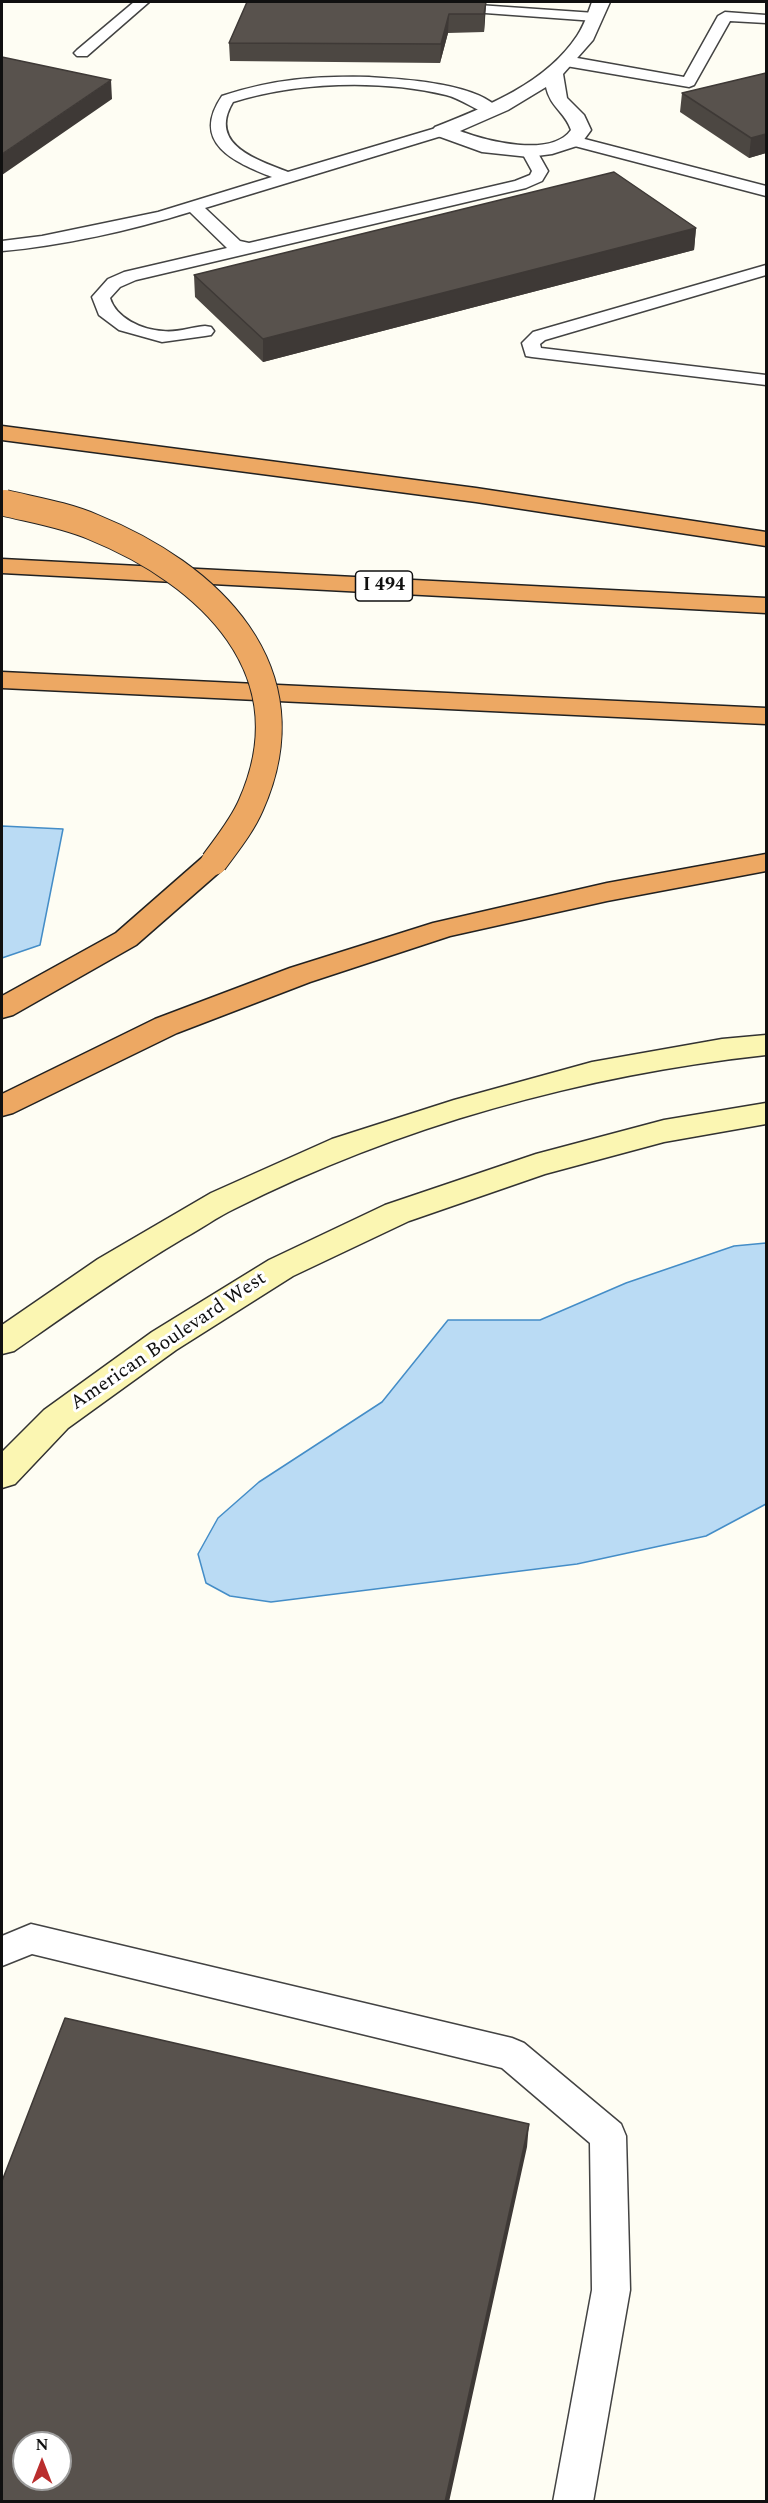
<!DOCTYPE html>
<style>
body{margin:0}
#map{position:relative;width:768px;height:2503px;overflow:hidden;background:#fefdf3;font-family:Spectral,serif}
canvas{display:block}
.frame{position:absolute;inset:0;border:3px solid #101010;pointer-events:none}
.north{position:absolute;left:12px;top:2431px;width:60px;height:60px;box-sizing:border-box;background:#fff;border:2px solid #9f9f9f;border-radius:50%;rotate:0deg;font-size:16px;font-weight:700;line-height:24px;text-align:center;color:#101010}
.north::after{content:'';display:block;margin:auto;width:21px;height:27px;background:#ba2e2e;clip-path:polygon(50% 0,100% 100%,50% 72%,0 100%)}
</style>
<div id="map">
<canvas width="768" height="2503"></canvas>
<div class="frame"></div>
<div class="north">N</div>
</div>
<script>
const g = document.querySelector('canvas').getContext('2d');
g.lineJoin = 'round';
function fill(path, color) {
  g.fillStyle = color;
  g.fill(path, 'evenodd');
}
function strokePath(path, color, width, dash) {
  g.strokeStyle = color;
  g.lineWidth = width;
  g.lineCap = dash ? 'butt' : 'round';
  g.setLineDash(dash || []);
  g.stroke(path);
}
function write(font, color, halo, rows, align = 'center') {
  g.font = font + ' Spectral,serif';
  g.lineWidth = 6;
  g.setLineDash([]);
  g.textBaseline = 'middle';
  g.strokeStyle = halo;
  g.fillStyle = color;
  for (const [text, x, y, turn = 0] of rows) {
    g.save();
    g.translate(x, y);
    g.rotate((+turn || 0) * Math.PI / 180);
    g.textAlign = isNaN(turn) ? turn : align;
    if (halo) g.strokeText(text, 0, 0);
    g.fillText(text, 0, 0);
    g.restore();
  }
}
const water = new Path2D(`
 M 2,826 L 63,829 L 40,945 L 2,958 Z
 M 766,1243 L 766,1504 L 706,1536 L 577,1564 L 271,1602 L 230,1596 L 206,1583 L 198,1554 L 218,1518 L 259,1482 L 382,1402 L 448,1320 L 540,1320 L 626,1283 L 734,1246 Z`);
fill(water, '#badbf4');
strokePath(water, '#448dc7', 1.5);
const lane = new Path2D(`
 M 134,2 L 149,2 L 87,56 L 77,56 L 74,53 L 77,50 Z
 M 449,3 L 595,13 L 602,17 L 595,21 L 444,10 L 442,7 Z
 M 725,12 L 766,15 L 766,23 L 730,21 L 694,85 L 689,87 L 566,66 L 558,61 L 566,56 L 684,77 L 718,16 Z
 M 369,77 C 402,79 478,83 500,110 L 492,115 C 476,111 462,99 446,95 C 380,79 297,82 233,102 C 207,145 258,160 288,172 L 436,128 L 442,126 L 450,131 L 448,134 L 205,208 L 240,241 L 249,243 L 515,181 L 530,175 L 532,171 L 521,151 L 529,146 L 535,148 L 548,171 L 542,181 L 526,188 L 136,280 L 120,287 L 110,298 C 116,318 142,330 163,331 C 176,333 192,327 205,326 L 211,327 L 214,331 L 211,335 L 205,336 L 162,342 L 119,330 L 99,315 L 92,297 L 108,279 L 124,272 L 227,248 L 190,212 C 132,230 62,246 2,251 L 2,241 L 42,236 L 158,212 L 272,177 C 234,162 190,143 222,96 C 274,79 314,76 369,77 Z
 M 573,136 L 766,186 L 766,196 L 567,144 L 565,141 Z
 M 766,265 L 766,275 L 545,340 L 540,344 L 541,348 L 766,375 L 766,385 L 532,357 L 526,356 L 522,343 L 533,332 Z
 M 31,1924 L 512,2038 L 524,2043 L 621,2124 L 626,2136 L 630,2290 L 593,2502 L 553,2502 L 592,2290 L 590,2143 L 502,2068 L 32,1954 L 2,1966 L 2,1936 Z`);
const street = new Path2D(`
 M 592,2 L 610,2 L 593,40 L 563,74 L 567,98 L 584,115 L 591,130 L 580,145 L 552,154 L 529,157 L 482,152 L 435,135 L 432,131 L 435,127 C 486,107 546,83 577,36 C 584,26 588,13 592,2 ZM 546,87 C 550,107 565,112 571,130 C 551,158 486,141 460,131 L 508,110 Z`);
const secondary = new Path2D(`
 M 766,1035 L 766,1055 C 583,1075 399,1126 234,1209 C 217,1217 201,1229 184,1238 C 125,1273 70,1312 14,1351 L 2,1354 L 2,1325 L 98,1259 L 211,1193 L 332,1139 L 454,1100 L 592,1062 L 722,1039 Z
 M 766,1103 L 766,1124 L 664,1142 L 545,1174 L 409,1221 L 293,1276 L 176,1350 L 68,1428 L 15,1484 L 2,1488 L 2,1452 L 44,1410 L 152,1332 L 269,1260 L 385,1205 L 536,1154 L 664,1120 Z`);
const highway = new Path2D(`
 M 2,426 L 476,488 L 766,532 L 766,546 L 476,502 L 2,440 Z
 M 2,559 L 766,598 L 766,613 L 2,573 Z
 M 2,672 L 766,708 L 766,724 L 2,688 Z
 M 214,853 L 224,856 L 228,862 L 224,868 L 136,945 L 13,1015 L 2,1018 L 2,996 L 116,933 L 204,856 Z
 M 766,854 L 766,871 L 607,901 L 450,936 L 310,982 L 177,1033 L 13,1113 L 2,1116 L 2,1094 L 155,1019 L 290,968 L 433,923 L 607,883 Z`);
strokePath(lane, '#434343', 3);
strokePath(street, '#434343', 3);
strokePath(secondary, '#323232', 3);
strokePath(highway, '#212121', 3);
fill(lane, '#fff');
fill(street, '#fff');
fill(secondary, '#fbf6b2');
fill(highway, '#eda863');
const highwayBridge = new Path2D(`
 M 5,503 C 34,510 65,515 93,527 C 209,574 311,670 251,805 C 242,826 227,844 214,862`);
strokePath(highwayBridge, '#212121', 28, []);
strokePath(highwayBridge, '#eda863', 26);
fill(new Path2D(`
 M 486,2 L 484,32 L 448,33 L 440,63 L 230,61 L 229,43 Z
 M 766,73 L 766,153 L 749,158 L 680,112 L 682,93 Z
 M 696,228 L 694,250 L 263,362 L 195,297 L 194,275 Z`), '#4c4742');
fill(new Path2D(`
 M 486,2 L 485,20 L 484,32 L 484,14 Z
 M 449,14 L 448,33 L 440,63 L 441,44 Z
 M 111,80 L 112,99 L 2,175 L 2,154 Z
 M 766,134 L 766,153 L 749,158 L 751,138 Z
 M 696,228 L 694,250 L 263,362 L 263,339 Z
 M 529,2124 L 527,2147 L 449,2502 L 445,2502 Z`), '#3e3936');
const building = new Path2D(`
 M 247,2 L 486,2 L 484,14 L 449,14 L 441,44 L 229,43 Z
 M 2,57 L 111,80 L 2,154 Z
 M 766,73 L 766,134 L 751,138 L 682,93 Z
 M 614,172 L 696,228 L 263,339 L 194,275 Z
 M 65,2018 L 529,2124 L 445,2502 L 2,2502 L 2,2181 ZM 24,2443 L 60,2443 L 60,2479 L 24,2479 Z`);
fill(building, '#58524d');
strokePath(building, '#3e3936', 1.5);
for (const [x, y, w] of [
 [384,586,57]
]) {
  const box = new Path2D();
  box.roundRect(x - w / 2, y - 15, w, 30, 4.5);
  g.fillStyle = '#fff';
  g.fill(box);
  strokePath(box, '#101010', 1.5);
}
write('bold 18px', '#101010', null, [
 ["I 494",384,586]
]);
write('20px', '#101010', '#fff', [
 ["American Boulevard West",169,1342,-34]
]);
</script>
